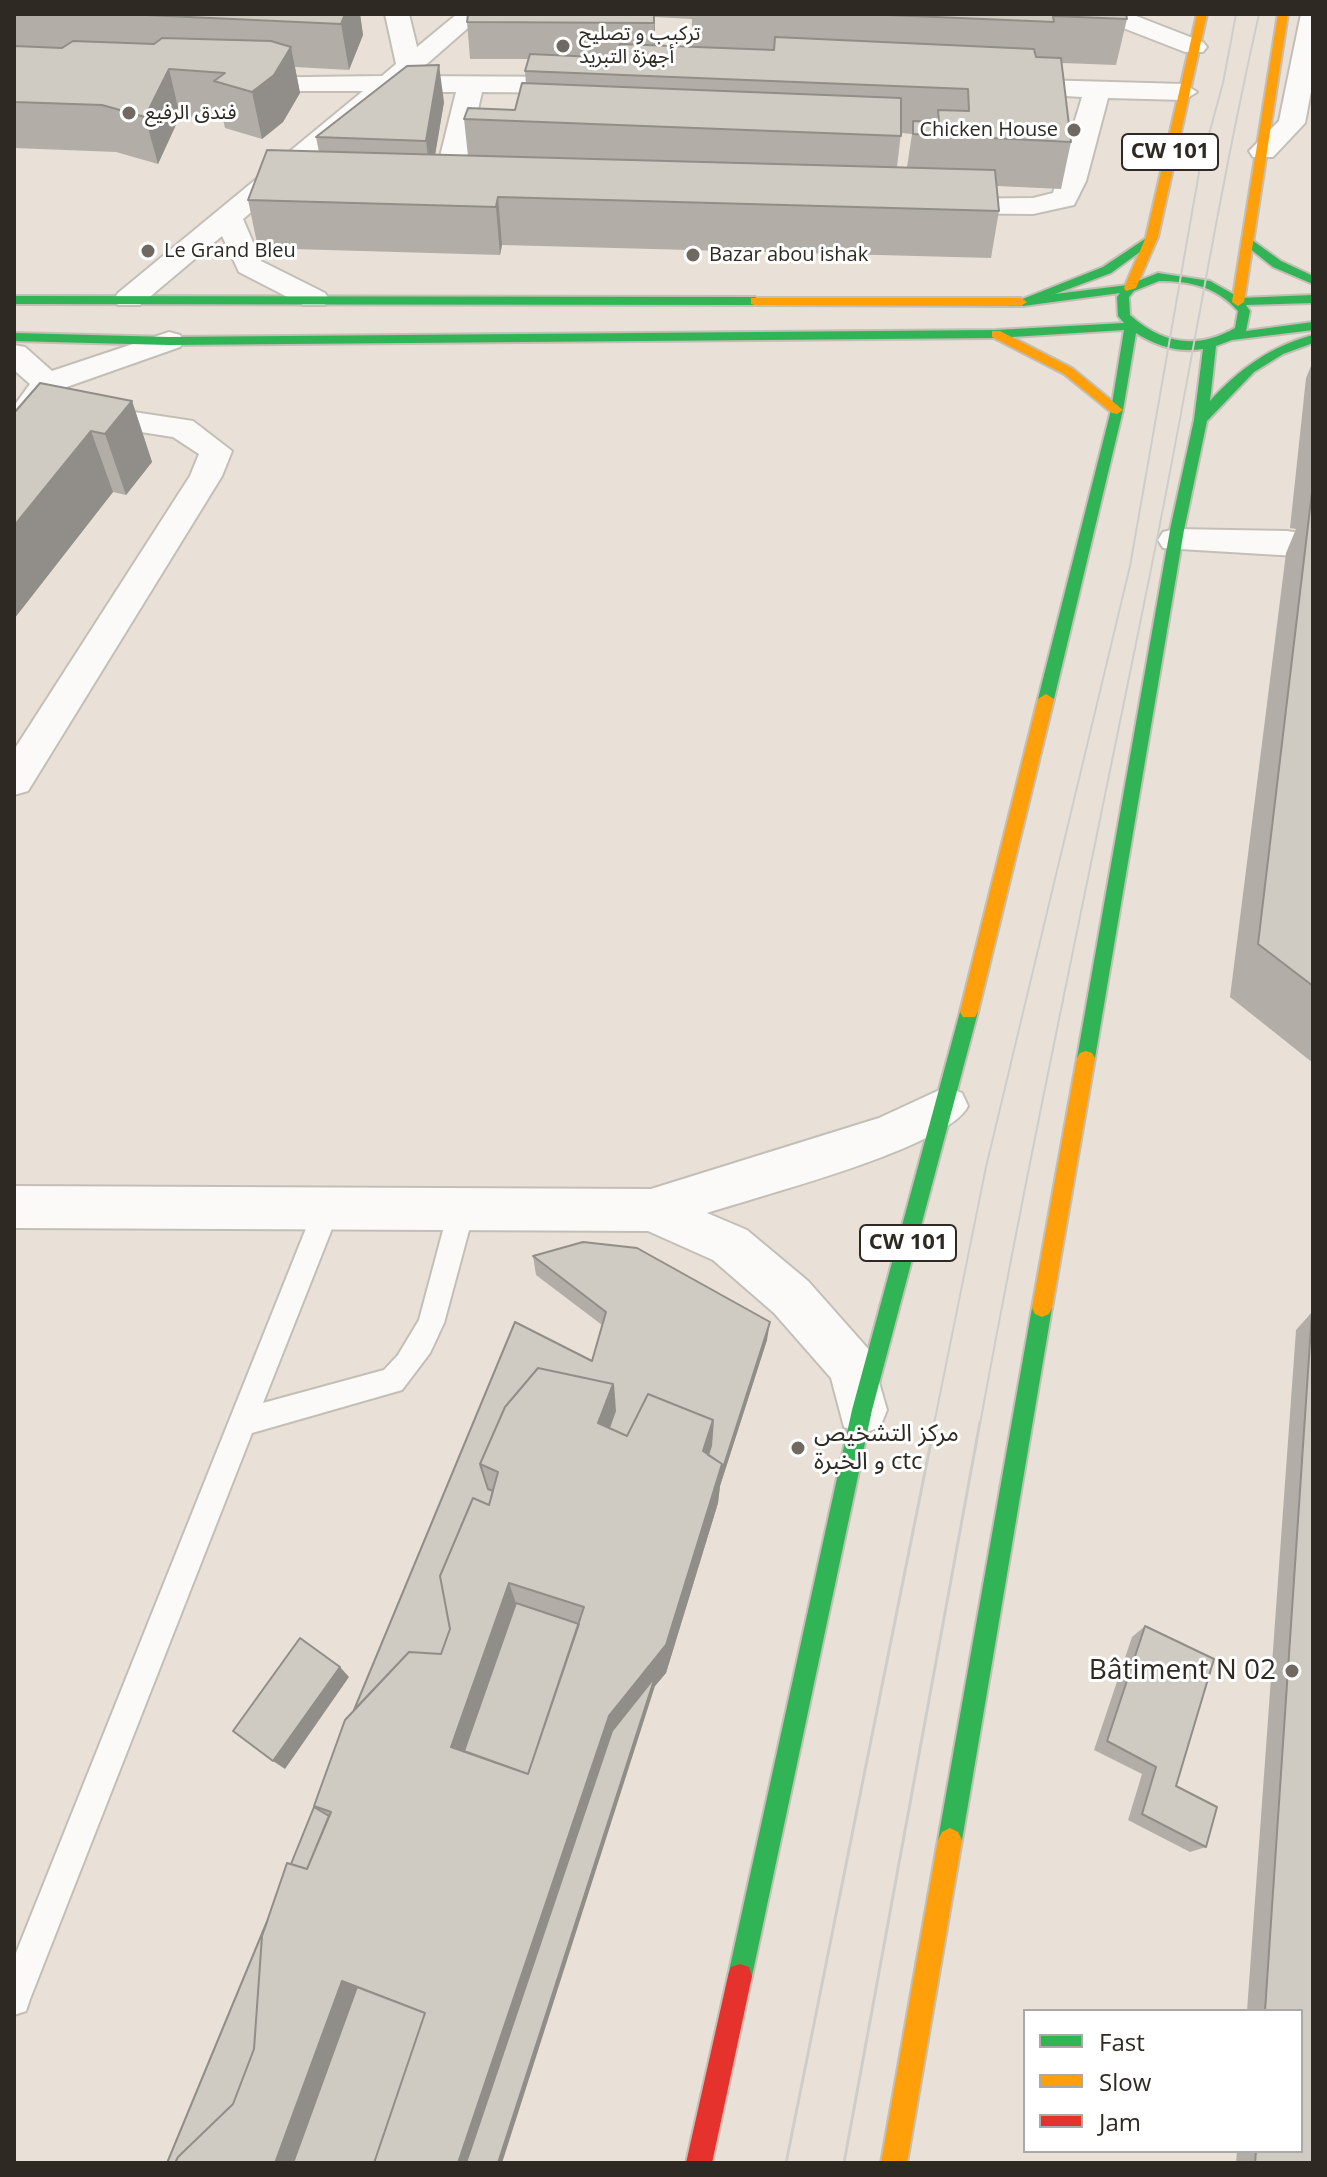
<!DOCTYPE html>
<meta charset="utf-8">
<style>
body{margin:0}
#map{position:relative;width:1327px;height:2177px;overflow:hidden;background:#e9e1d8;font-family:"Open Sans",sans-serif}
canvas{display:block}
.frame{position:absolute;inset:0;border:16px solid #2e2923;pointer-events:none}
.legend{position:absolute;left:1023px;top:2009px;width:280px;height:144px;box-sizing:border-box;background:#fff;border:2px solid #aba9a7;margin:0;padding:10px 14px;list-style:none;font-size:24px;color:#2e2923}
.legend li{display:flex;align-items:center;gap:16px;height:40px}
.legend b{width:40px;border:2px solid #aba9a7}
</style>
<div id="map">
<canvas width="1327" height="2177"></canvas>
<div class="frame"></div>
<ul class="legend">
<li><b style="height:10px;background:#30b455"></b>Fast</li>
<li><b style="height:10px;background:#ff9f0a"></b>Slow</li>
<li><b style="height:10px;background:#e5322d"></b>Jam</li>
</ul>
</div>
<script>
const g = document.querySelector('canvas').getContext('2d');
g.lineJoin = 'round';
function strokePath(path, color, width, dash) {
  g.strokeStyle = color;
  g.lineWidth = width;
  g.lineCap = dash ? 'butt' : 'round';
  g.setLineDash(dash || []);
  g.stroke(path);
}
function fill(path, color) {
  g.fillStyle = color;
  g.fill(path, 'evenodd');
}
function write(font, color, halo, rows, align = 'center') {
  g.font = font + ' "Open Sans","Noto Sans Arabic",sans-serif';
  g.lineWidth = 6;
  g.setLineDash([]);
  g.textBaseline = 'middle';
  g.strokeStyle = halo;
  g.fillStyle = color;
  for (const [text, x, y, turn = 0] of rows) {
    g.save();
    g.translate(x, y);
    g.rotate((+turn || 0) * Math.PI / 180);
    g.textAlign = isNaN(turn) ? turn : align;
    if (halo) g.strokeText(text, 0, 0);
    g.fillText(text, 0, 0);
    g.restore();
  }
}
const lane = new Path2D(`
 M 328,1195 L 337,1198 L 341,1206 L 263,1403 L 384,1370 L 398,1355 L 419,1320 L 449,1208 L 453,1200 L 462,1197 L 471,1200 L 475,1208 L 444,1323 L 430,1353 L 402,1390 L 252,1433 L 30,1999 L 26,2011 L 14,2015 L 14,1958 L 315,1206 L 319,1198 Z`);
const street = new Path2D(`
 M 385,14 L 409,14 L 417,47 L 457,14 L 484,14 L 413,76 L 580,77 L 593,85 L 580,93 L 482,92 L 458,197 L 454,203 L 434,203 L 430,197 L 456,92 L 394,92 L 243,219 L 261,261 L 325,293 L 329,299 L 325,305 L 303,305 L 239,272 L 222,236 L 140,305 L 118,305 L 114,299 L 118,293 L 363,91 L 240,91 L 227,83 L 231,78 L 382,76 L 396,64 Z
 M 1097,14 L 1131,14 L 1203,42 L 1207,47 L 1203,52 L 1185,52 L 1100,19 Z
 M 1301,14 L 1313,14 L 1313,81 L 1305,123 L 1273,157 L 1253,157 L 1249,151 L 1279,121 Z
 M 1004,79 L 1184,84 L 1197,92 L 1184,100 L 1108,98 L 1086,181 L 1074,205 L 1033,214 L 931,213 L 927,207 L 931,201 L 941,199 L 1033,198 L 1053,193 L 1082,97 L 995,92 L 991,87 L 995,82 Z
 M 169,332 L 180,335 L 184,341 L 180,347 L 58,390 L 25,435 L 14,438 L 14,406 L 30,384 L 14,370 L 14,345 L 25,347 L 52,371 Z
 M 81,404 L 193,421 L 232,451 L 222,476 L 28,791 L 14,795 L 14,750 L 190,476 L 199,454 L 173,437 L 70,421 L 65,414 L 70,407 Z
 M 1175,529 L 1287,531 L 1313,535 L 1313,557 L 1163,548 L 1158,540 L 1163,532 Z
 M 946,1087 L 962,1093 L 968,1106 C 948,1148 758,1196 707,1213 L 747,1230 L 808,1281 L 870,1351 L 887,1410 L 880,1427 L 862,1434 L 844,1427 L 831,1378 L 774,1313 L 713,1260 L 648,1231 L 14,1228 L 14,1186 L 651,1189 L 879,1118 Z`);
const fast = new Path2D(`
 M 1151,235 L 1157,239 L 1155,241 L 1111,273 L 1055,294 L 1128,285 L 1158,273 L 1210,281 L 1240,298 L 1313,295 L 1313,303 L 1246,305 L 1250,311 L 1246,331 L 1313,322 L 1313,330 L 1232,340 L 1216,346 L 1210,401 C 1239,369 1271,346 1313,335 L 1313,343 L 1283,354 L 1254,372 L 1207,421 L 1184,530 L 1095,1058 L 1092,1063 L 1080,1063 L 1077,1058 L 1170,530 L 1194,420 L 1203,349 C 1179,353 1156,346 1136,333 L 1123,410 L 1054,699 L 1046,704 L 1038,699 L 1111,410 L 1124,330 L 996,338 L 169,345 L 14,341 L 14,333 L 169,337 L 996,330 L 1124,323 L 1118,316 L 1117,297 L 1120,293 L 1023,306 L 1015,302 L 1103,267 ZM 1159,281 C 1191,281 1217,287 1238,311 L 1235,328 C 1197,350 1162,344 1130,315 L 1129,297 L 1134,291 Z
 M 1244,240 L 1252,240 L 1281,261 L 1313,276 L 1313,284 L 1273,267 L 1244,244 Z
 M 14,296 L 755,297 L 761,301 L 755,305 L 14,304 Z
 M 969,1005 L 975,1007 L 978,1012 L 872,1410 L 752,1976 L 749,1985 L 740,1988 L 731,1985 L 728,1976 L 852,1410 L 960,1012 L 963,1007 Z
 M 1042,1299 L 1049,1302 L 1052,1308 L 962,1840 L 958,1848 L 950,1852 L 942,1848 L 938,1840 L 1032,1308 L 1035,1302 Z`);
const slow = new Path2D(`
 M 1197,14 L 1207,14 L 1158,237 L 1136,288 L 1126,291 L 1124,288 L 1146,237 Z
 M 1278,14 L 1288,14 L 1244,302 L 1238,306 L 1232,302 Z
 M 751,298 L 1021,298 L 1027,302 L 1021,306 L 755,305 L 751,304 Z
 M 992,331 L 1000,331 L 1072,368 L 1123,410 L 1117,414 L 1112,413 L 1064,374 L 992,337 Z
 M 1046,694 L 1054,699 L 978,1012 L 975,1017 L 963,1017 L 960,1012 L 1038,699 Z
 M 1086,1051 L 1092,1053 L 1095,1058 L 1052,1308 L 1049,1314 L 1042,1317 L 1035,1314 L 1032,1308 L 1077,1058 L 1080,1053 Z
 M 950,1828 L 958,1832 L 962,1840 L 907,2163 L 881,2163 L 938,1840 L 942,1832 Z`);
const jam = new Path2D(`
 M 740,1964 L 749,1967 L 752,1976 L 712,2163 L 686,2163 L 728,1976 L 731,1967 Z`);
strokePath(lane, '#c3beb6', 4);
strokePath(street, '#c3beb6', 4);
strokePath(fast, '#c3beb6', 4);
strokePath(slow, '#c3beb6', 4);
strokePath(jam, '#c3beb6', 4);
fill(lane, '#fcfaf9');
fill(street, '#fcfaf9');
fill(fast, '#30b455');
fill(slow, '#ff9f0a');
fill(jam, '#e5322d');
strokePath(new Path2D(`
 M 934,1424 L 986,1167 L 1130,566 L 1200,167 L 1223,83 L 1236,14
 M 980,1424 C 1032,1140 1093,858 1150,574 C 1188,388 1217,200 1259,14`), '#cfcdca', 2);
strokePath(new Path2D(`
 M 786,2163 L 935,1422
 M 844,2163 L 980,1422`), '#cfcdca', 3);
fill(new Path2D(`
 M 14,14 L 360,14 L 363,35 L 349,70 L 295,67 L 300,93 L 283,122 L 262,139 L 225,128 L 223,119 L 180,116 L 158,164 L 116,152 L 14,148 Z
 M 468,14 L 1126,14 L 1127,19 L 1116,65 L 1062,63 L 1071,142 L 1061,189 L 997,186 L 999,211 L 991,258 L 502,245 L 500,255 L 258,248 L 248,200 L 319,152 L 316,137 L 444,102 L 435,155 L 468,156 L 464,119 L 515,110 L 526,84 L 525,71 L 528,59 L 470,59 L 467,22 ZM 655,17 L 692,19 L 692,47 L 655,45 ZM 901,133 L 912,134 L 907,167 L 897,167 Z
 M 1313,361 L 1313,1063 L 1230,997 L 1286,553 L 1296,529 L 1290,528 L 1306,378 Z
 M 132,401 L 152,462 L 126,495 L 113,492 L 14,619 L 14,413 Z
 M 533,1256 L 767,1340 L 720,1486 L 718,1503 L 666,1673 L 655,1686 L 291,1864 L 515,1322 L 592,1361 L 602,1325 L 536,1275 Z
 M 1312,1312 L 1313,2163 L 1236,2163 L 1237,2151 L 1301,2151 L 1301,2011 L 1247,2011 L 1296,1330 Z
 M 1145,1626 L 1176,1786 L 1206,1847 L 1190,1852 L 1128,1820 L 1142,1774 L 1094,1750 L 1132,1637 Z`), '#b2aea7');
fill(new Path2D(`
 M 345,14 L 360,14 L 363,35 L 349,70 L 341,24 Z
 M 654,14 L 655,33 L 654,60 Z
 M 291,47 L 300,93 L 283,122 L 262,139 L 252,92 Z
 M 439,65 L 444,102 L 431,179 L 426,141 Z
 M 169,69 L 180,116 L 158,164 L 145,117 Z
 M 498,197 L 502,245 L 500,255 L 496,207 Z
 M 132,401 L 152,462 L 126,495 L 105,434 Z
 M 91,431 L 113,492 L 14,619 L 14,526 Z
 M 770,1322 L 767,1340 L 720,1486 L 718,1503 L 666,1673 L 655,1686 L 502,2163 L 458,2163 L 609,1716 L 722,1464 Z
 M 613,1384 L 616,1427 L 607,1452 L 598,1423 Z
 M 713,1420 L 710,1461 L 703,1451 Z
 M 509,1583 L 520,1615 L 468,1763 L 451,1747 Z
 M 340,1667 L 349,1677 L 285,1769 L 273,1761 Z
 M 342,1981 L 367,1986 L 304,2163 L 275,2163 Z`), '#918d88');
const building = new Path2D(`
 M 124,14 L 345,14 L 341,24 Z
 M 468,14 L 654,14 L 654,23 L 467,22 Z
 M 864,14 L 1126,14 L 1127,19 L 1053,16 L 1054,22 Z
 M 775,37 L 1034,49 L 1036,57 L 1061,58 L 1071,142 L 913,134 L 913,121 L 939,122 L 938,110 L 969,111 L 968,89 L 525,71 L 530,54 L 617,58 L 620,44 L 774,50 Z
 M 162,38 L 271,41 L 291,47 L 274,75 L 252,92 L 214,81 L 225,73 L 169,69 L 145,117 L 102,105 L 14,102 L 14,46 L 62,48 L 73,41 L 154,44 Z
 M 439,65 L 426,141 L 316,137 L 407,66 Z
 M 522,83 L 901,98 L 901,136 L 464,119 L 468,108 L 515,110 Z
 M 267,150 L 995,170 L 999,211 L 498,197 L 496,207 L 248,200 Z
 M 40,383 L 132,401 L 105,434 L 91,431 L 14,526 L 14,413 Z
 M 1312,492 L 1313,493 L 1313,986 L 1258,944 Z
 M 583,1242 L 637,1248 L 770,1322 L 722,1471 L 722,1464 L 708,1455 L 711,1446 L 713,1420 L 648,1394 L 627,1436 L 609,1428 L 615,1411 L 613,1384 L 538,1368 L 505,1407 L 480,1464 L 488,1489 L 493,1491 L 489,1505 L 473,1498 L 440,1576 L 450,1629 L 441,1654 L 409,1652 L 354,1710 L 515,1322 L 592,1361 L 606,1312 L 533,1256 Z
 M 1312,1312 L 1313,1312 L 1313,2163 L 1255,2163 L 1256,2151 L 1301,2151 L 1301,2011 L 1265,2011 Z
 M 538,1368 L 613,1384 L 598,1423 L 627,1436 L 648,1394 L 713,1420 L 703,1451 L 722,1464 L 666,1645 L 609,1716 L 458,2163 L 374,2163 L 425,2013 L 342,1981 L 275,2163 L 175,2163 L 178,2157 L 233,2104 L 254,2049 L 262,1936 L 287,1863 L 307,1869 L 331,1812 L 314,1806 L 345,1720 L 409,1652 L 441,1654 L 450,1629 L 440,1576 L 473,1498 L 489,1505 L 498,1472 L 480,1464 L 505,1407 ZM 509,1583 L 584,1607 L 528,1774 L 451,1747 Z
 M 516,1603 L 579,1624 L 528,1774 L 464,1751 Z
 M 1145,1626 L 1214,1659 L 1176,1786 L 1217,1807 L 1206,1847 L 1142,1814 L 1156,1767 L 1107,1741 Z
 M 300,1638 L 340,1667 L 273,1761 L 233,1731 Z
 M 655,1677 L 498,2163 L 466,2163 L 612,1731 Z
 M 314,1807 L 329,1816 L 307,1869 L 291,1864 Z
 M 268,1919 L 262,1936 L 254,2049 L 233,2104 L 178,2157 L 175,2163 L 167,2163 Z
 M 357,1987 L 425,2013 L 374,2163 L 293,2163 Z`);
fill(building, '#cfcac2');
strokePath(building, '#918d88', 2);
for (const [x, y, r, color] of [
 [563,46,8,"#6f6962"],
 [129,113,8,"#6f6962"],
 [1074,130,8,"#6f6962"],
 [148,251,8,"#6f6962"],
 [693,255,8,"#6f6962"],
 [798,1448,8,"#6f6962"],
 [1292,1671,8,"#6f6962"]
]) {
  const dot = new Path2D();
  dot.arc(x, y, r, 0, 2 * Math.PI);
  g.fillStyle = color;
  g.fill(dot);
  strokePath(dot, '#fff', 3);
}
write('20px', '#2e2923', '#fff', [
 ["تركيب و تصليح",579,34],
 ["أجهزة التبريد",579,57],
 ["فندق الرفيع",145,113],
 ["Chicken House",1058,130,"right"],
 ["Le Grand Bleu",164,251],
 ["Bazar abou ishak",709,255]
], 'left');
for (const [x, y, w] of [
 [1170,152,96],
 [908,1243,96]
]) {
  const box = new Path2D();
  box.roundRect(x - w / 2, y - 18, w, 36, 6);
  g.fillStyle = '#fff';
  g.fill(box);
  strokePath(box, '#2e2923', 2);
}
write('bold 22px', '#2e2923', null, [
 ["CW 101",1170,152],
 ["CW 101",908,1243]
]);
write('24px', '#2e2923', '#fff', [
 ["مركز التشخيص",814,1434],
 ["و الخبرة ctc",814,1462]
], 'left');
write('28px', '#2e2923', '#fff', [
 ["Bâtiment N 02",1276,1671]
], 'right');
</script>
